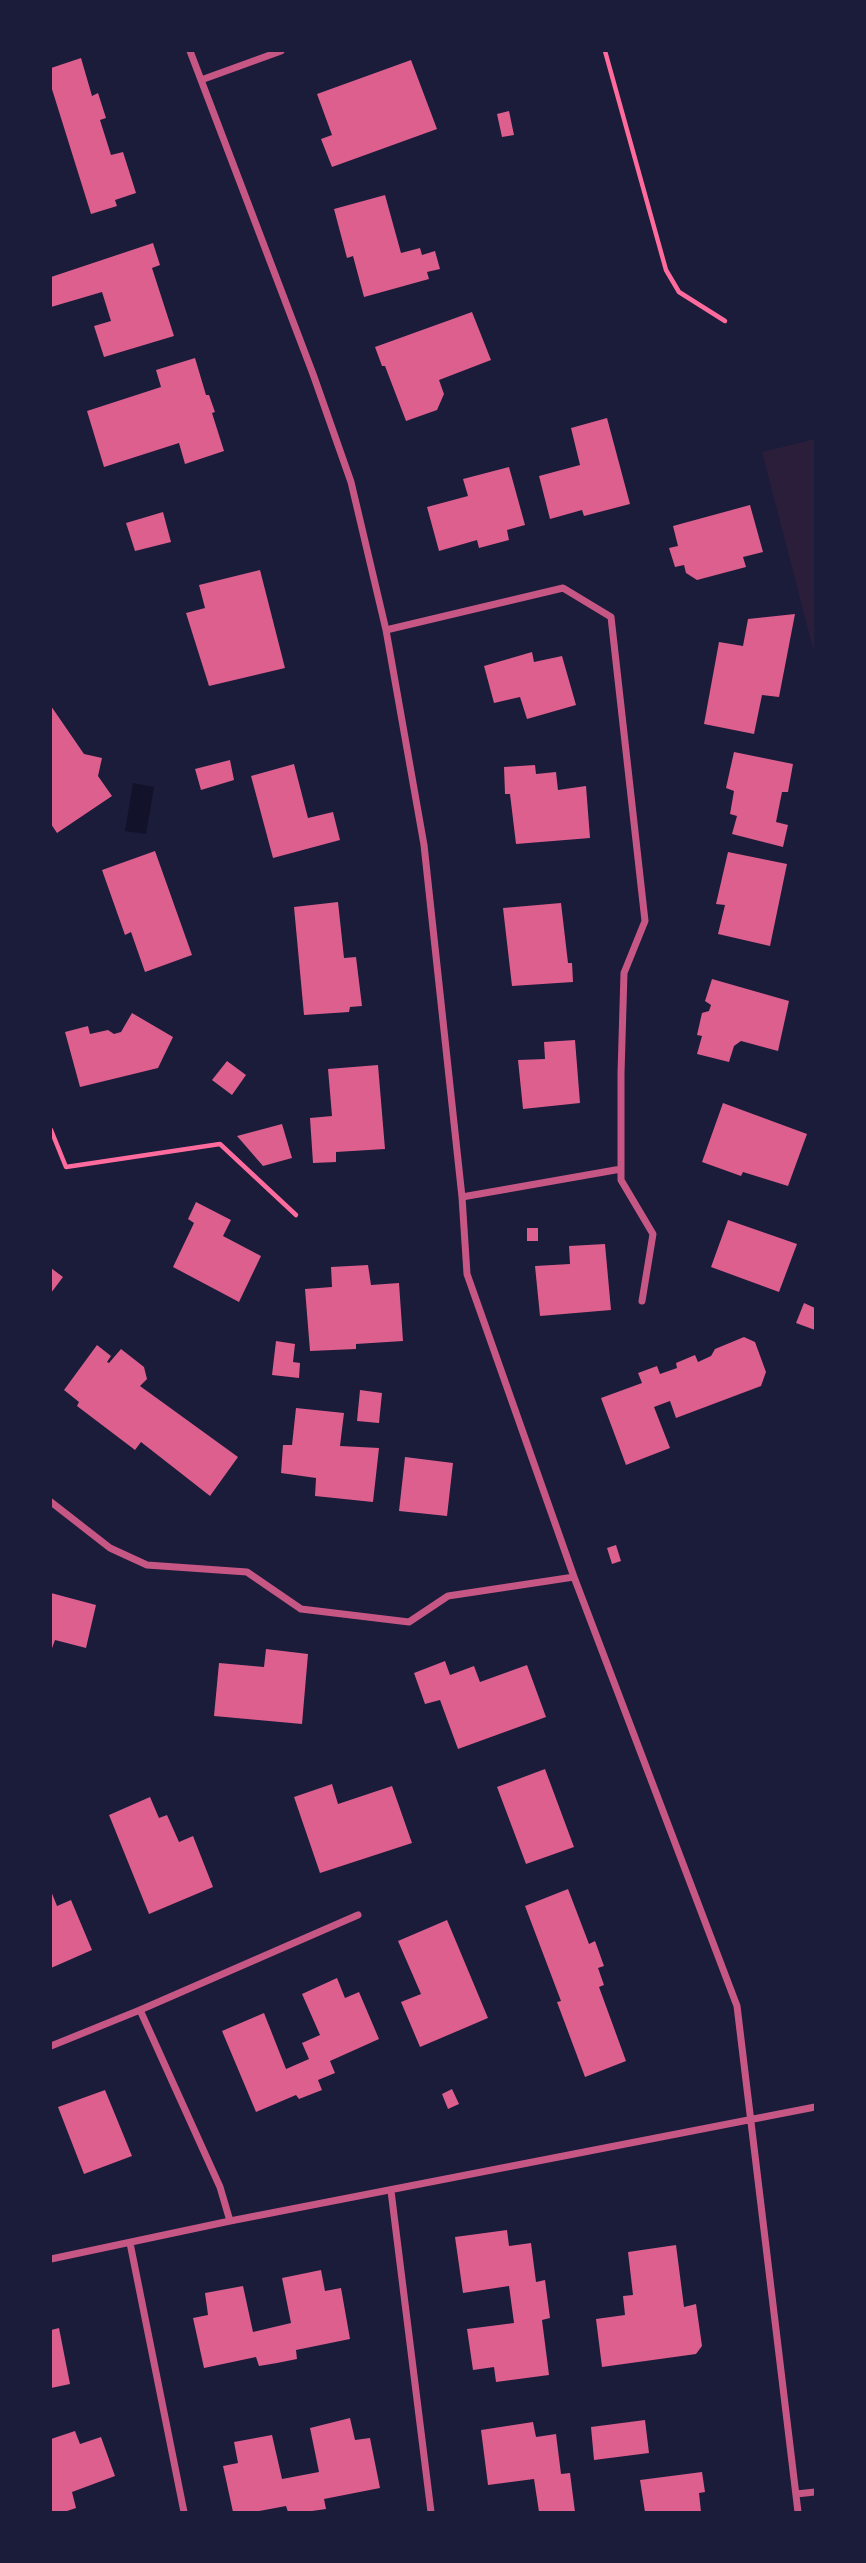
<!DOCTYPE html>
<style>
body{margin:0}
#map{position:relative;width:866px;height:2563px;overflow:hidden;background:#1b1b3a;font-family:"Space Grotesk",sans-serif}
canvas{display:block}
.frame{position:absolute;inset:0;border:52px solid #1b1b3a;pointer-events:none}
</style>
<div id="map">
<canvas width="866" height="2563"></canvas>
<div class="frame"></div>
</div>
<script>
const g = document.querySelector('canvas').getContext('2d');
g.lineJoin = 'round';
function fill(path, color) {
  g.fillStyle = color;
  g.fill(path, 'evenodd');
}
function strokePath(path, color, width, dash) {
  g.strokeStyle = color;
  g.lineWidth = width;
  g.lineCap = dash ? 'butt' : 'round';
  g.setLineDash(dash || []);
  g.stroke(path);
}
fill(new Path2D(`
 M 815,439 L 815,656 L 762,452 Z`), '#2a1e3b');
fill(new Path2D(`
 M 133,783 L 154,787 L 146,834 L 125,831 Z`), '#12122b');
fill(new Path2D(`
 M 81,58 L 92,96 L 98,93 L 106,118 L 100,120 L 111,155 L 123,152 L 136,193 L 115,200 L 117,206 L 91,214 L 51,86 L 51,68 Z
 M 411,60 L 437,129 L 332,167 L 321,139 L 332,135 L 317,94 Z
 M 509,111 L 514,135 L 502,137 L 497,114 Z
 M 385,195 L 401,253 L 420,248 L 422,255 L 435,251 L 440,269 L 427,272 L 429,279 L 364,297 L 353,256 L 347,258 L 334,209 Z
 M 153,243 L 160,265 L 152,268 L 174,336 L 104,357 L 94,326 L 111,321 L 102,292 L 51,307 L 51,277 Z
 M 472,312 L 491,360 L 439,380 L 444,394 L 437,410 L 406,421 L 385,366 L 382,366 L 375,347 Z
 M 195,358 L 206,395 L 209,395 L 215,412 L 212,413 L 224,451 L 185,464 L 179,443 L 104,467 L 87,411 L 161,387 L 156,370 Z
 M 607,418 L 630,504 L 584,516 L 582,510 L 550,519 L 539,476 L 580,465 L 571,428 Z
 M 509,467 L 525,525 L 507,530 L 509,540 L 479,548 L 477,540 L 439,551 L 427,507 L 468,496 L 463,479 Z
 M 750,505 L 763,552 L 743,557 L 746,567 L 697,580 L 686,573 L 684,565 L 675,567 L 669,548 L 678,546 L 673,526 Z
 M 163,512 L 171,542 L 135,551 L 126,523 Z
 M 260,570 L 285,668 L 209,686 L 186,613 L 205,608 L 199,585 Z
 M 795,614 L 779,697 L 762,695 L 754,734 L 704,724 L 719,642 L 743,646 L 748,619 Z
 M 532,652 L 534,662 L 562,656 L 576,705 L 527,719 L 520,697 L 494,703 L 484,666 Z
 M 51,706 L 84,754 L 102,758 L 98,776 L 112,796 L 57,833 L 51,824 Z
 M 734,752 L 793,764 L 788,792 L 782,792 L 776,822 L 788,825 L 783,847 L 732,834 L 737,816 L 730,814 L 734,791 L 726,788 Z
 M 230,760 L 234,780 L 201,790 L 195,769 Z
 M 294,764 L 308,818 L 333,812 L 340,840 L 273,858 L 251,776 Z
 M 535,765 L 536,774 L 556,772 L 558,790 L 586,786 L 590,838 L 516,844 L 510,794 L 505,794 L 504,767 Z
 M 155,851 L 192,955 L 145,972 L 131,932 L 125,935 L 102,870 Z
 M 728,852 L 787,864 L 770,946 L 718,934 L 725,905 L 716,904 Z
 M 338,902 L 344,958 L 356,957 L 362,1006 L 350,1007 L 349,1012 L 304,1015 L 294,907 Z
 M 561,903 L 568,963 L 572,963 L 573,982 L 512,986 L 503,908 Z
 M 712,979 L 789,1001 L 778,1051 L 741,1041 L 734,1046 L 729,1062 L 697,1054 L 702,1036 L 697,1035 L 702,1013 L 709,1011 L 711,1005 L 705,1001 Z
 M 132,1013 L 173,1037 L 158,1068 L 80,1087 L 65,1032 L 88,1026 L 90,1034 L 108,1030 L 114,1034 L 121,1032 Z
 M 575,1040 L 580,1103 L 523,1109 L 518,1060 L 545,1059 L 544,1042 Z
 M 227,1061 L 246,1075 L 232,1095 L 212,1080 Z
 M 378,1065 L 385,1149 L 336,1152 L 336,1162 L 313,1163 L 310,1118 L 332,1116 L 328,1069 Z
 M 723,1103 L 807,1134 L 788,1186 L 743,1172 L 741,1176 L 702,1162 Z
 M 282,1124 L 292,1158 L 263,1166 L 237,1136 Z
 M 196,1202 L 231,1220 L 223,1236 L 261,1256 L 239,1302 L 173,1267 L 194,1223 L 188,1219 Z
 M 728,1220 L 797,1244 L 779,1292 L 711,1267 Z
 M 527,1228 L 538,1228 L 538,1241 L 527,1241 Z
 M 605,1244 L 611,1310 L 540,1316 L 535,1266 L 570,1264 L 569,1246 Z
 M 368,1265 L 371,1285 L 399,1283 L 403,1341 L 356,1344 L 356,1349 L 310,1351 L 305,1289 L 332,1287 L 331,1267 Z
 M 51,1268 L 63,1277 L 51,1293 Z
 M 804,1303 L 815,1308 L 815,1330 L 796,1323 Z
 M 744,1337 L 755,1342 L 766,1372 L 761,1386 L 676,1418 L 670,1401 L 654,1407 L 670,1448 L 626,1465 L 601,1398 L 642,1383 L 638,1373 L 657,1366 L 660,1374 L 677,1368 L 676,1363 L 695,1355 L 698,1362 L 711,1356 L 715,1349 Z
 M 276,1341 L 295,1344 L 293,1362 L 300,1363 L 299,1378 L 272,1375 Z
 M 97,1345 L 111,1356 L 107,1362 L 109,1363 L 121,1349 L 144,1367 L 147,1379 L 140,1386 L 238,1457 L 210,1496 L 141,1442 L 135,1450 L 77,1406 L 79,1402 L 64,1390 Z
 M 360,1390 L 382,1393 L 379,1423 L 357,1421 Z
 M 296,1408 L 344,1413 L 340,1446 L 379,1448 L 373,1502 L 315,1496 L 316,1478 L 281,1473 L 283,1445 L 292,1445 Z
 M 405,1457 L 453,1463 L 447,1516 L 399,1511 Z
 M 616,1545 L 621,1561 L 612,1564 L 607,1548 Z
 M 51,1593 L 96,1605 L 86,1648 L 55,1640 L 51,1651 Z
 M 266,1649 L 308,1654 L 302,1724 L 214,1716 L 219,1663 L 264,1667 Z
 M 445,1661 L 450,1675 L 474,1666 L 480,1682 L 527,1665 L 546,1717 L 458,1749 L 440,1700 L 425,1704 L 414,1673 Z
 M 545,1769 L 574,1847 L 526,1864 L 497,1787 Z
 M 332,1784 L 338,1804 L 392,1786 L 412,1843 L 320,1873 L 294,1797 Z
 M 150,1797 L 159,1818 L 167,1815 L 179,1842 L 193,1836 L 213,1887 L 149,1914 L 109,1815 Z
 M 568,1889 L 589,1944 L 595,1941 L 604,1966 L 598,1968 L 604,1985 L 599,1987 L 626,2061 L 585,2077 L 557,2002 L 561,2001 L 525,1906 Z
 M 51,1891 L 57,1906 L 71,1900 L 92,1950 L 51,1968 Z
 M 447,1920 L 488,2018 L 420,2047 L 401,2002 L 421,1994 L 398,1941 Z
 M 337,1978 L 345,1998 L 359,1992 L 379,2039 L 330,2061 L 335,2073 L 318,2080 L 322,2090 L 299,2099 L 296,2095 L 256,2112 L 222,2031 L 264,2013 L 286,2069 L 309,2059 L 302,2043 L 320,2035 L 302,1994 Z
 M 452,2089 L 459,2104 L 448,2109 L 442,2094 Z
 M 105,2090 L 132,2156 L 84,2174 L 58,2107 Z
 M 507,2230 L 509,2246 L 531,2243 L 536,2282 L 545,2280 L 550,2318 L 542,2320 L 549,2375 L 496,2382 L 494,2367 L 473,2370 L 467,2329 L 514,2323 L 509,2286 L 463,2293 L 455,2237 Z
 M 676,2245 L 684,2307 L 696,2304 L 702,2346 L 696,2354 L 602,2367 L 596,2319 L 625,2315 L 623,2296 L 633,2295 L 628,2252 Z
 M 321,2270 L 325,2291 L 341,2288 L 350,2339 L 296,2350 L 297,2359 L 277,2363 L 259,2366 L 256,2357 L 204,2368 L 193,2318 L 208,2315 L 205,2293 L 243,2286 L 253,2332 L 291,2323 L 282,2278 Z
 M 59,2328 L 70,2384 L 51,2388 L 51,2330 Z
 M 350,2418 L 355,2440 L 370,2438 L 380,2488 L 324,2499 L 326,2509 L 305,2512 L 288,2512 L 286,2506 L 254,2512 L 233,2512 L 223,2466 L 238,2463 L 234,2442 L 272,2435 L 282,2479 L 319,2472 L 310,2428 Z
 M 645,2420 L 649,2453 L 594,2460 L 591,2427 Z
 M 533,2422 L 536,2437 L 556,2434 L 561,2474 L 570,2473 L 575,2512 L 539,2512 L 534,2479 L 488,2485 L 481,2430 Z
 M 75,2431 L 80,2444 L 101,2437 L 115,2476 L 72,2492 L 76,2508 L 64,2512 L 51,2512 L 51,2439 Z
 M 702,2472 L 705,2492 L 699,2493 L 701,2512 L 645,2512 L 640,2480 Z`), '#dd5f8e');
strokePath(new Path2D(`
 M 605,51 L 666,270 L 679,292 L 725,321
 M 51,1130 L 66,1167 L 220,1144 L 296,1215`), '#ff6b9d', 4.5);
strokePath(new Path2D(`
 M 190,51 L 313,374 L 351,482 L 386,630 L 424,845 L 462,1197 L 467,1274 L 574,1577 L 737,2006 L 798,2512
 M 201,80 L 281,51
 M 386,630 L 563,588 L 611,617 L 645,921 L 624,973 L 621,1073 L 621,1180 L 653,1234 L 642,1301
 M 462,1197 L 621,1169
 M 51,1502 L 110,1548 L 147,1565 L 247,1572 L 301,1609 L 409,1622 L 448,1596 L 574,1577
 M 140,2010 L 220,2187 L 230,2221
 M 51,2046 L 140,2010 L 358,1915
 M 391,2191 L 431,2512
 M 130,2243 L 184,2512
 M 51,2259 L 230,2221 L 815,2107
 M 796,2494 L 815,2492`), '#c65784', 7);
</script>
